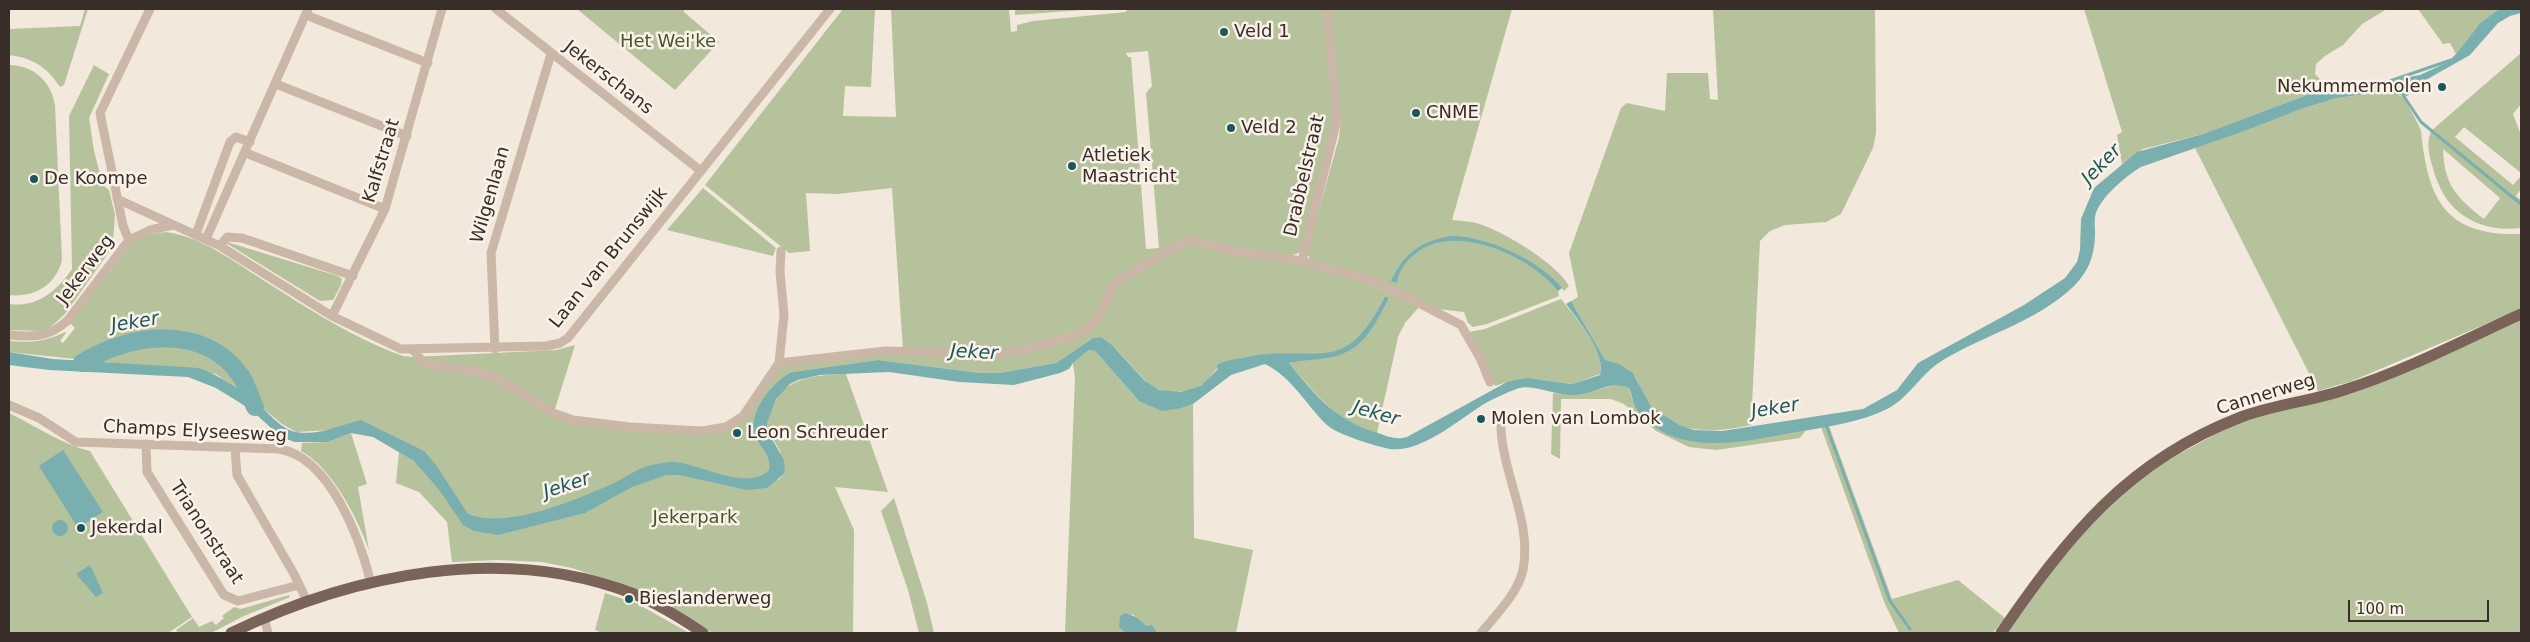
<!DOCTYPE html>
<style>
body{margin:0}
#map{position:relative;width:2530px;height:642px;overflow:hidden;background:#f3e8dc;font-family:"DejaVu Sans",sans-serif}
canvas{display:block}
.frame{position:absolute;inset:0;border:10px solid #382d28;pointer-events:none}
.scale{position:absolute;left:2348px;top:600px;width:141px;height:22px;box-sizing:border-box;border:2px solid #382d28;border-top:0;padding-left:6px;font-size:15px;line-height:18px;white-space:nowrap;color:#382d28;-webkit-text-stroke:4px #faf2e9;paint-order:stroke}
</style>
<div id="map">
<canvas width="2530" height="642"></canvas>
<div class="frame"></div>
<div class="scale">100 m</div>
</div>
<script>
const g = document.querySelector('canvas').getContext('2d');
g.lineJoin = 'round';
function fill(path, color) {
  g.fillStyle = color;
  g.fill(path, 'evenodd');
}
function strokePath(path, color, width, dash) {
  g.strokeStyle = color;
  g.lineWidth = width;
  g.lineCap = dash ? 'butt' : 'round';
  g.setLineDash(dash || []);
  g.stroke(path);
}
function write(font, color, halo, rows, align = 'center') {
  g.font = font + ' "DejaVu Sans",sans-serif';
  g.lineWidth = 5;
  g.setLineDash([]);
  g.textBaseline = 'middle';
  g.strokeStyle = halo;
  g.fillStyle = color;
  for (const [text, x, y, turn = 0] of rows) {
    g.save();
    g.translate(x, y);
    g.rotate((+turn || 0) * Math.PI / 180);
    g.textAlign = isNaN(turn) ? turn : align;
    if (halo) g.strokeText(text, 0, 0);
    g.fillText(text, 0, 0);
    g.restore();
  }
}
fill(new Path2D(`
 M 85,9 L 88,9 L 64,85 L 60,87 C 47,67 33,58 9,55 L 9,29 L 80,26 Z
 M 577,9 L 684,9 L 684,12 L 719,42 L 675,90 Z
 M 843,9 L 875,9 L 871,87 L 845,86 L 843,116 L 896,117 L 891,9 L 1009,9 L 1011,32 L 1017,31 L 1017,25 L 1033,21 L 1126,12 L 1128,9 L 1324,9 L 1334,120 L 1300,252 C 1283,264 1217,243 1196,237 L 1117,279 L 1097,315 L 1084,328 L 1009,351 L 903,350 L 892,188 L 837,194 L 806,193 L 810,251 L 789,253 L 705,185 ZM 1148,51 L 1152,86 L 1146,93 L 1159,248 L 1146,249 L 1131,57 L 1128,57 L 1126,53 Z
 M 1015,9 L 1097,9 L 1015,15 Z
 M 1329,9 L 1512,9 L 1452,220 C 1460,221 1468,221 1476,223 C 1500,229 1558,264 1569,286 L 1564,291 L 1562,288 L 1558,291 L 1559,296 L 1487,324 L 1473,327 L 1468,323 L 1464,312 L 1438,309 L 1310,259 L 1307,253 L 1339,138 L 1341,118 Z
 M 1713,9 L 1875,9 L 1876,133 L 1873,148 L 1841,214 L 1826,222 L 1785,225 L 1770,231 L 1760,241 L 1751,425 C 1716,433 1676,435 1650,406 C 1641,396 1641,382 1632,373 C 1624,365 1614,365 1605,360 L 1571,301 L 1578,297 L 1569,253 L 1621,108 L 1627,103 L 1665,111 L 1667,73 L 1708,73 L 1710,99 L 1718,100 Z
 M 2084,9 L 2387,9 L 2362,24 L 2343,45 L 2325,56 L 2316,64 L 2315,74 L 2328,87 L 2203,134 L 2143,149 L 2122,164 L 2117,135 L 2122,132 Z
 M 2418,9 L 2499,9 L 2480,23 L 2456,54 L 2450,43 L 2443,44 Z
 M 2521,53 L 2521,104 L 2513,114 L 2521,135 L 2521,173 L 2464,127 L 2455,137 L 2513,185 L 2521,176 L 2521,189 L 2516,196 L 2521,200 L 2521,228 C 2477,233 2444,212 2433,168 C 2429,155 2426,144 2431,131 ZM 2443,149 L 2500,198 L 2484,219 C 2457,198 2444,185 2443,149 Z
 M 9,65 C 33,65 51,81 55,105 L 62,260 C 56,285 34,298 9,295 Z
 M 94,65 L 109,74 L 89,118 L 94,151 L 103,185 L 109,190 L 115,215 L 113,241 L 109,252 L 65,314 L 46,331 L 9,330 L 9,304 C 37,308 57,291 72,269 L 69,116 Z
 M 2380,92 L 2390,92 L 2404,97 C 2407,104 2421,128 2421,131 C 2428,200 2445,236 2521,234 L 2521,309 L 2352,381 L 2318,391 L 2195,148 L 2301,109 L 2337,98 Z
 M 703,188 L 776,248 L 773,256 L 667,230 Z
 M 165,232 C 201,236 233,261 263,280 C 307,308 353,338 403,356 L 413,357 L 556,350 L 575,345 L 554,412 L 579,420 L 706,428 L 747,417 L 772,378 L 784,365 L 877,354 L 996,358 L 1090,329 L 1114,288 L 1182,247 L 1194,244 L 1307,265 L 1357,279 L 1419,307 L 1405,323 L 1398,337 L 1377,433 C 1334,420 1317,395 1289,363 C 1349,353 1360,357 1389,298 L 1385,296 C 1374,316 1368,336 1346,347 C 1314,363 1275,349 1240,359 C 1232,361 1222,365 1216,370 C 1211,375 1206,383 1200,387 C 1185,394 1166,393 1151,387 L 1117,350 L 1101,337 L 1093,338 L 1056,363 L 999,373 L 980,373 L 878,360 L 792,372 L 755,435 L 769,460 L 778,480 L 785,473 L 780,451 L 766,427 C 772,380 807,375 846,374 L 888,492 L 835,487 L 854,530 L 853,633 L 712,633 L 639,591 L 572,568 L 542,562 L 498,560 L 452,562 L 447,522 L 419,492 L 396,483 L 399,452 L 414,461 L 424,451 L 353,422 L 334,430 L 296,432 L 282,424 L 259,405 L 216,374 L 9,352 L 9,341 C 30,343 45,342 65,332 L 66,333 L 60,341 L 63,343 L 75,328 L 70,323 L 133,242 L 143,236 Z
 M 227,242 L 338,276 L 342,279 L 341,285 L 333,300 L 320,301 L 226,243 Z
 M 1561,299 C 1575,317 1606,351 1600,374 L 1572,384 L 1541,380 L 1507,382 L 1495,386 L 1469,332 L 1485,329 Z
 M 2521,319 L 2521,633 L 2007,633 L 2085,526 L 2119,495 L 2168,460 L 2238,422 L 2333,397 Z
 M 1089,350 L 1095,351 L 1139,401 L 1182,408 L 1193,404 L 1194,538 L 1253,550 L 1236,633 L 1157,633 L 1152,627 L 1147,626 L 1132,614 L 1126,633 L 1065,633 L 1075,378 L 1073,363 Z
 M 1620,384 L 1629,388 L 1633,401 L 1689,440 L 1733,442 L 1806,430 L 1800,438 L 1716,450 L 1689,447 L 1656,431 L 1624,404 L 1611,399 L 1561,399 L 1560,459 L 1551,454 L 1553,393 L 1575,395 Z
 M 9,413 C 36,426 61,444 90,451 L 192,617 L 168,633 L 9,633 Z
 M 1829,426 L 1892,599 L 1958,580 L 2005,618 L 1993,633 L 1899,633 L 1885,604 L 1821,427 Z
 M 351,433 L 367,484 L 358,487 L 369,550 C 357,517 332,468 301,451 L 302,443 L 328,442 Z
 M 894,498 L 927,603 L 934,633 L 919,633 L 908,590 L 881,511 Z
 M 605,593 L 636,603 L 689,633 L 602,633 L 595,630 Z
 M 289,595 L 290,597 L 244,616 L 211,633 L 178,633 L 176,630 L 193,618 L 199,627 L 212,621 L 216,625 L 224,618 L 222,616 L 234,607 L 241,609 Z`), '#b6c29b');
fill(new Path2D(`
 M 2499,9 L 2521,9 L 2521,13 L 2510,16 L 2498,23 L 2470,55 L 2424,81 L 2407,96 L 2380,92 L 2337,98 L 2301,109 L 2244,131 L 2141,167 C 2126,176 2102,196 2096,213 C 2094,218 2095,226 2095,232 C 2095,253 2090,270 2074,286 C 2037,322 1983,335 1940,362 C 1920,375 1909,398 1887,409 C 1861,422 1831,426 1803,431 C 1760,438 1712,452 1669,435 C 1658,430 1640,417 1635,406 C 1632,400 1632,394 1629,388 C 1611,379 1594,394 1575,395 C 1559,396 1532,384 1519,388 C 1506,393 1489,400 1478,408 C 1455,423 1419,453 1390,449 C 1378,447 1336,434 1327,425 C 1306,405 1293,378 1265,364 L 1231,375 L 1193,404 L 1182,408 L 1162,411 L 1139,401 L 1095,351 L 1089,350 L 1073,363 L 1069,369 L 1060,373 L 1014,385 L 959,382 L 889,372 L 820,375 L 798,380 L 790,384 L 776,399 L 767,423 L 767,430 L 784,460 L 785,473 L 767,488 L 747,490 L 679,475 L 666,475 L 632,487 L 585,513 L 498,535 L 474,531 L 463,525 L 440,491 L 414,461 L 373,437 L 351,433 L 328,442 L 294,442 L 280,436 L 250,409 L 216,388 L 188,377 L 49,370 L 9,365 L 9,352 L 53,359 L 199,368 C 221,376 241,390 259,405 C 269,413 282,430 296,432 C 319,436 340,425 361,420 L 424,451 L 436,465 L 468,514 C 508,530 578,499 614,483 C 625,478 636,469 648,466 C 656,464 667,462 675,462 C 701,464 747,492 769,470 C 773,458 759,447 755,435 C 747,413 773,381 792,372 L 878,360 L 980,373 L 999,373 L 1056,363 L 1093,338 L 1101,337 L 1113,346 L 1145,381 L 1159,390 L 1181,392 L 1201,386 L 1218,369 L 1217,365 C 1225,360 1237,359 1247,357 C 1318,343 1344,380 1385,296 L 1389,298 C 1376,324 1363,351 1332,357 C 1318,360 1303,360 1289,363 C 1317,397 1335,420 1378,433 C 1389,437 1396,440 1407,437 L 1507,382 L 1526,378 L 1572,384 L 1600,375 C 1606,353 1578,320 1566,304 L 1571,301 L 1605,360 L 1619,364 L 1633,373 L 1651,407 L 1679,425 L 1694,430 L 1722,431 L 1863,409 L 1897,390 L 1918,363 L 1927,358 L 2024,305 L 2065,278 L 2077,262 L 2080,250 L 2081,219 L 2094,188 L 2137,152 L 2203,134 L 2328,87 L 2383,82 L 2420,75 L 2448,62 L 2456,54 L 2480,23 Z
 M 1451,236 C 1487,236 1539,260 1562,288 L 1558,291 C 1531,256 1453,221 1415,254 C 1406,261 1398,271 1397,283 L 1391,281 C 1404,253 1421,241 1451,236 Z
 M 63,450 L 103,512 L 78,528 L 39,466 Z
 M52 528a8 8 0 1 1 16 0a8 8 0 1 1-16 0Z
 M 90,565 L 103,593 L 96,597 L 76,574 Z
 M 1125,613 L 1136,617 L 1147,626 L 1152,625 L 1157,633 L 1126,633 L 1119,627 L 1120,616 Z`), '#7aafb0');
strokePath(new Path2D(`
 M 2381,84 L 2451,60
 M 2403,95 L 2421,122 L 2521,204
 M 1825,422 L 1890,601 L 1910,629`), '#7aafb0', 3);
strokePath(new Path2D(`
 M 82,363 C 130,333 204,323 241,376 C 247,385 250,397 255,407`), '#7aafb0', 18);
strokePath(new Path2D(`
 M 496,9 L 701,171
 M 306,15 L 428,63
 M 276,84 L 407,136
 M 246,153 L 385,209
 M 117,199 L 220,246 L 332,316 L 401,349 L 546,346 L 560,343 L 568,338 L 830,9
 M 196,234 L 230,142 L 236,137 L 250,142
 M 206,239 L 308,9
 M 129,240 L 123,226 L 100,113 L 150,9
 M 220,246 L 227,237 L 242,238 L 353,276
 M 1302,261 L 1337,120 L 1327,9
 M 332,316 L 385,209 L 442,9
 M 9,335 C 33,337 49,338 68,320 L 129,240 L 150,230 L 173,225
 M 495,349 L 491,253 L 551,54
 M 414,351 L 422,361 L 429,364 L 482,373 L 496,378 L 553,413 L 573,420 L 630,427 L 702,431 L 726,427 L 743,416 L 779,363 L 885,351 L 1006,354 L 1073,336 L 1085,330 L 1096,321 L 1115,283 L 1173,248 L 1193,240 L 1229,250 L 1302,261 L 1343,272 L 1372,281 L 1409,298 L 1461,325 L 1480,358 L 1490,382
 M 779,363 L 784,315 L 780,272 L 781,251
 M 9,405 L 39,418 L 76,442 L 279,449 C 330,457 360,539 371,583
 M 146,444 L 147,472 L 224,595 L 238,601 L 299,585
 M 235,448 L 237,475 L 294,574 L 307,601
 M 264,617 L 268,633
 M 1481,633 C 1496,615 1518,593 1523,570 C 1533,519 1499,470 1501,419`), '#cbb7a7', 9);
strokePath(new Path2D(`
 M 231,633 C 353,574 503,543 634,594 C 658,604 681,618 703,633
 M 2001,633 C 2068,536 2127,461 2241,417 C 2276,404 2313,401 2347,389 C 2407,370 2464,340 2521,314`), '#7a6359', 11);
for (const [x, y, r, color] of [
 [1224,32,5,"#1c575a"],
 [2442,87,5,"#1c575a"],
 [1416,113,5,"#1c575a"],
 [1231,128,5,"#1c575a"],
 [1072,166,5,"#1c575a"],
 [34,179,5,"#1c575a"],
 [1481,419,5,"#1c575a"],
 [737,433,5,"#1c575a"],
 [81,528,5,"#1c575a"],
 [629,599,5,"#1c575a"]
]) {
  const dot = new Path2D();
  dot.arc(x, y, r, 0, 2 * Math.PI);
  g.fillStyle = color;
  g.fill(dot);
  strokePath(dot, '#faf2e9', 2);
}
write('18px', '#382d28', '#faf2e9', [
 ["Veld 1",1234,32],
 ["Nekummermolen",2432,87,"right"],
 ["CNME",1426,113],
 ["Veld 2",1241,128],
 ["Atletiek",1082,156],
 ["Maastricht",1082,177],
 ["De Koompe",44,179],
 ["Molen van Lombok",1491,419],
 ["Leon Schreuder",747,433],
 ["Jekerdal",91,528],
 ["Bieslanderweg",639,599]
], 'left');
write('18px', '#47562b', '#faf2e9', [
 ["Het Wei'ke",668,42],
 ["Jekerpark",695,518]
]);
write('18px', '#382d28', '#faf2e9', [
 ["Jekerschans",608,78,38],
 ["Kalfstraat",382,161,-73],
 ["Drabbelstraat",1305,176,-77],
 ["Wilgenlaan",491,195,-74],
 ["Laan van Brunswijk",609,258,-51],
 ["Jekerweg",86,270,-53],
 ["Cannerweg",2266,395,-17],
 ["Champs Elyseesweg",195,432,3],
 ["Trianonstraat",206,533,57]
]);
write('italic 19px', '#1c575a', '#faf2e9', [
 ["Jeker",2102,165,-46],
 ["Jeker",135,323,-9],
 ["Jeker",974,353,3],
 ["Jeker",1775,409,-9],
 ["Jeker",1376,414,16],
 ["Jeker",567,486,-18]
]);
</script>
